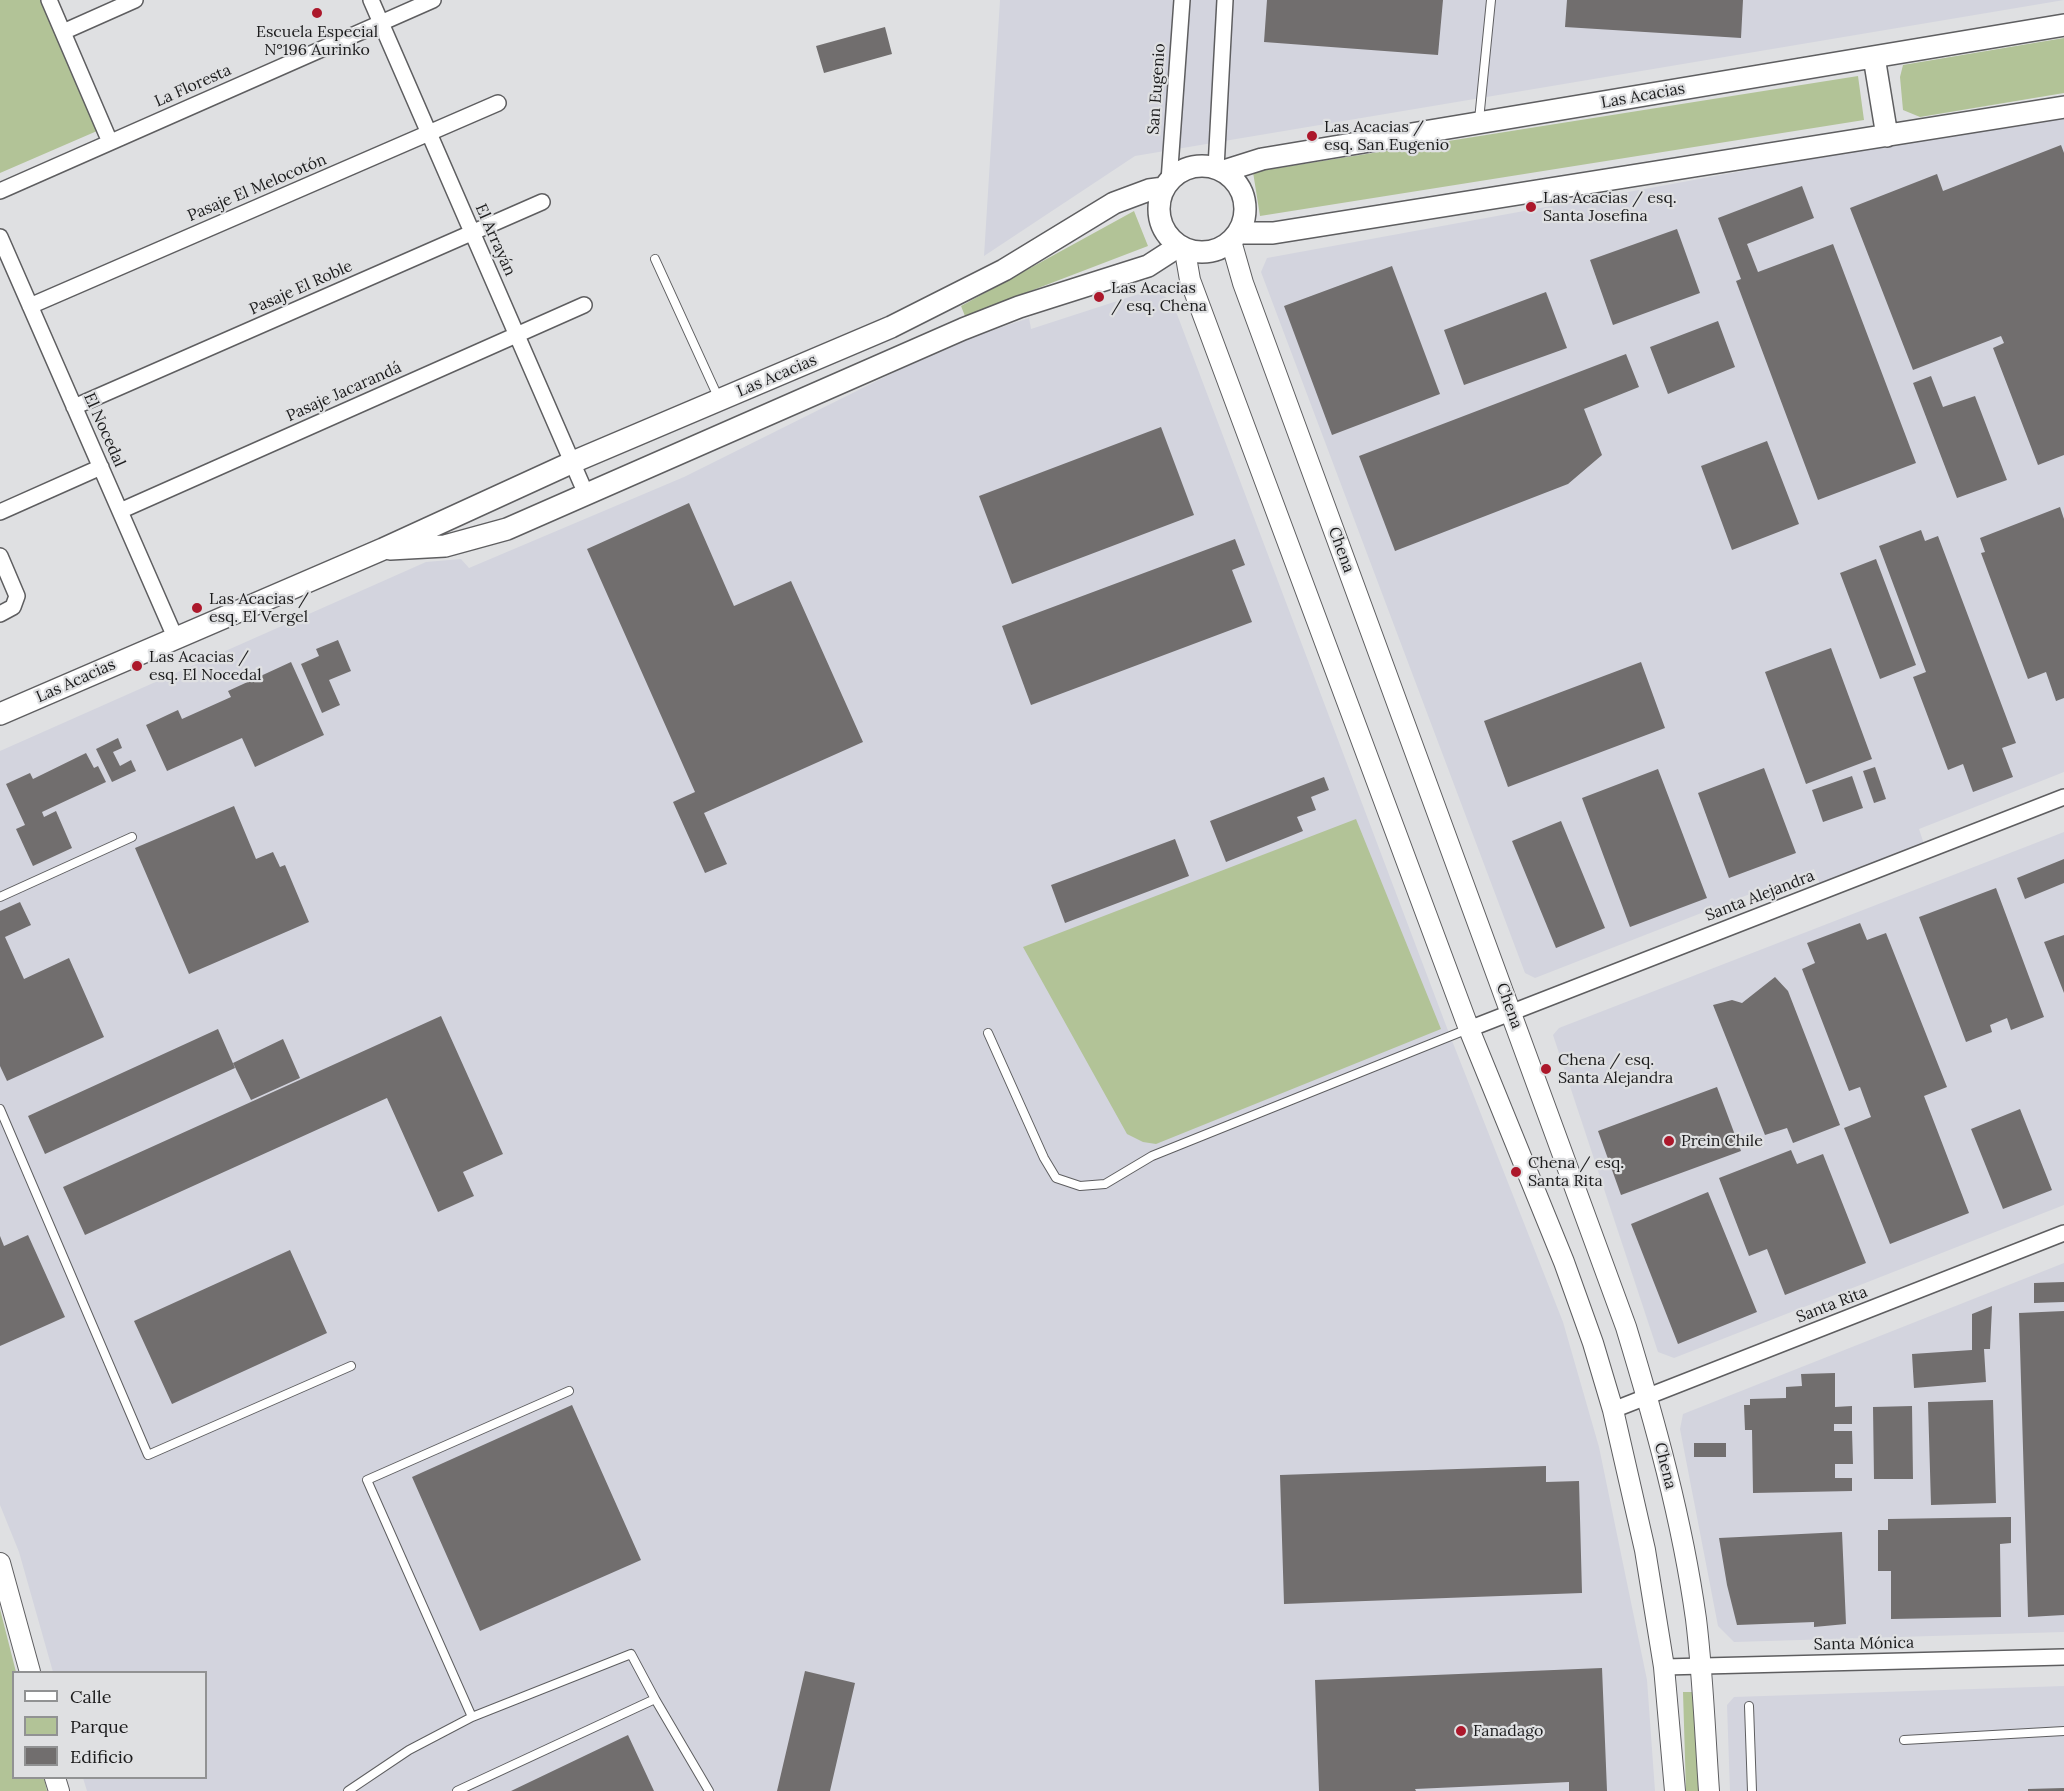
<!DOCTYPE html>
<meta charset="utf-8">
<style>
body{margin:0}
#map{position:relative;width:2064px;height:1791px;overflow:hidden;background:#dfe0e2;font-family:Lora,serif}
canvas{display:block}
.legend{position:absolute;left:12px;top:1671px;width:195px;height:108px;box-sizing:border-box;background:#dfe0e2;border:2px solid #919293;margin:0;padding:8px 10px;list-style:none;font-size:18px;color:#1c1c1d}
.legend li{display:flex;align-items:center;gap:12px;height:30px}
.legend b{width:30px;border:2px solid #919293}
</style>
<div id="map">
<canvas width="2064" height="1791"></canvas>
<ul class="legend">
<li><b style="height:8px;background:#fff"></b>Calle</li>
<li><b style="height:16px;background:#b2c397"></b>Parque</li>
<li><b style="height:16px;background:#716e6e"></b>Edificio</li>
</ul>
</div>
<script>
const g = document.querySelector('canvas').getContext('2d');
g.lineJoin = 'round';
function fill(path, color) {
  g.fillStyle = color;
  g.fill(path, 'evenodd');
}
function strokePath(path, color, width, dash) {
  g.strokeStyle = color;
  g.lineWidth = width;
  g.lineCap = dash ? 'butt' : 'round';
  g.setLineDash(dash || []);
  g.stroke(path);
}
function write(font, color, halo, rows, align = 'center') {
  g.font = font + ' Lora,serif';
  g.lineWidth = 4.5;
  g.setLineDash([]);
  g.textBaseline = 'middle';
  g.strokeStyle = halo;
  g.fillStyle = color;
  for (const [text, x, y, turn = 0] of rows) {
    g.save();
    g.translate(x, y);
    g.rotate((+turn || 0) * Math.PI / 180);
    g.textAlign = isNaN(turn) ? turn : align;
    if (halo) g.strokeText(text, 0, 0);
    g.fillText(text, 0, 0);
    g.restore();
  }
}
fill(new Path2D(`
 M 1000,0 L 2064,0 L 1135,156 L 984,256 Z
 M 2064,118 L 2064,772 L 1919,829 L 1926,850 L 1822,889 L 1814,869 L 1535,978 L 1525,973 L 1261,272 L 1267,258 L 1907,141 Z
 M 1148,291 L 1157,292 L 1172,301 L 1447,1028 L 1563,1322 L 1599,1447 L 1647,1680 L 1655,1791 L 87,1791 L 83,1778 L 206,1778 L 206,1672 L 53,1672 L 19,1552 L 0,1505 L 0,751 L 426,562 L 461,559 L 469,568 L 684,477 L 951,344 L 1029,318 L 1031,329 Z
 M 2064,832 L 2064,1205 L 1674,1358 L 1658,1352 L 1553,1035 L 1559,1028 Z
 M 2064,1263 L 2064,1632 L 1734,1642 L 1718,1626 L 1680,1429 L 1683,1414 Z
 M 2064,1686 L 2064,1791 L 1730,1791 L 1727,1705 L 1734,1697 Z`), '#d3d4de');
fill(new Path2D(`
 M 0,0 L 41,0 L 97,131 L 0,173 Z
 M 2064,38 L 2064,93 L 1920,117 L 1903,110 L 1900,77 L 1903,65 Z
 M 1858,76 L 1864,120 L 1260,216 L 1253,172 Z
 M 1134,211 L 1148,246 L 965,316 L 961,306 Z
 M 1356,819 L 1441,1029 L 1156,1144 L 1143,1142 L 1127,1134 L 1023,947 Z
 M 0,1609 L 16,1672 L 14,1672 L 14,1778 L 44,1778 L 47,1791 L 0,1791 Z
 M 1683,1692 L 1697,1692 L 1700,1791 L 1686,1791 Z`), '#b2c397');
fill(new Path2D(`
 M 1267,0 L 1443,0 L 1438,55 L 1264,42 Z
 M 1567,0 L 1743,0 L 1741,38 L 1565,27 Z
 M 885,27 L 892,54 L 824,73 L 816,46 Z
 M 2061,145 L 2064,153 L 2064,455 L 2038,465 L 1993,348 L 2004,343 L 2001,336 L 1913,370 L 1850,208 L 1937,174 L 1943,191 Z
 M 1802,186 L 1814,218 L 1747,244 L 1758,272 L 1833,244 L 1916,463 L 1818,500 L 1736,281 L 1741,279 L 1718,218 Z
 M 1677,229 L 1700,293 L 1613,325 L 1590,260 Z
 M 1392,266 L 1440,394 L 1332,435 L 1284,306 Z
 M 1546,292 L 1567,348 L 1464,385 L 1444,330 Z
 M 1718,321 L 1735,367 L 1668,394 L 1650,347 Z
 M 1626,354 L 1639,387 L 1584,409 L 1602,455 L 1568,484 L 1395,551 L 1359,456 Z
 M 1931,376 L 1943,407 L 1975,396 L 2007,480 L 1957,498 L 1913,383 Z
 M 1161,427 L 1194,515 L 1012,584 L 979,496 Z
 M 1767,441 L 1799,524 L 1732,550 L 1701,466 Z
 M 689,503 L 734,606 L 791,581 L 863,742 L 704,813 L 727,864 L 705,873 L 673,802 L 695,792 L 587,549 Z
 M 2060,507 L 2064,519 L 2064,698 L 2056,701 L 2046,672 L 2028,679 L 1981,553 L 1985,552 L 1980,538 Z
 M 1921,530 L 1925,541 L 1938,536 L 2016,743 L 2002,748 L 2013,777 L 1973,792 L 1963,764 L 1948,770 L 1913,677 L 1926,672 L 1879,546 Z
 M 1235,539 L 1245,565 L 1232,570 L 1252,622 L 1031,705 L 1002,626 Z
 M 1876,559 L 1916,665 L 1880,679 L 1840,573 Z
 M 338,640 L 351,671 L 329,680 L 340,705 L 322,713 L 301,664 L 319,656 L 316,649 Z
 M 1831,648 L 1872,759 L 1806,784 L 1765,672 Z
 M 291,662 L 324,735 L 255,767 L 242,738 L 167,771 L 146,725 L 178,710 L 182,719 L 231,697 L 228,691 Z
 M 1641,662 L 1665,728 L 1508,787 L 1484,721 Z
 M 118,738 L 122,748 L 113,752 L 120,766 L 131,760 L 136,771 L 112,782 L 96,749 Z
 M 86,753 L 94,768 L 98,766 L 106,782 L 42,812 L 44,817 L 56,811 L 72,848 L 33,866 L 16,829 L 25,825 L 6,784 L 30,773 L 33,779 Z
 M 1875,767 L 1886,799 L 1874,803 L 1863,771 Z
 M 1764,768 L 1796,853 L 1729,878 L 1698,793 Z
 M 1658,769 L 1707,898 L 1630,927 L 1582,798 Z
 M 1852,776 L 1863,808 L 1823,822 L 1812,790 Z
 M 1324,777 L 1329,790 L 1311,797 L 1316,810 L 1297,817 L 1303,831 L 1226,862 L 1210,821 Z
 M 234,806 L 256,859 L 273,852 L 280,867 L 285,865 L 309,922 L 189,974 L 135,848 Z
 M 1561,821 L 1605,928 L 1556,948 L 1512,841 Z
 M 1175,839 L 1189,876 L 1065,923 L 1051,885 Z
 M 2064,859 L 2064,883 L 2025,899 L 2017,878 Z
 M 1996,888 L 2044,1017 L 2011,1030 L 2007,1018 L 1990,1025 L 1992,1032 L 1966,1042 L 1919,917 Z
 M 20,902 L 31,925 L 5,937 L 24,979 L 69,958 L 104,1037 L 7,1081 L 0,1066 L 0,911 Z
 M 1860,923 L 1867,940 L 1886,933 L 1947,1087 L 1924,1096 L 1969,1213 L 1890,1244 L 1844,1128 L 1871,1117 L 1860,1087 L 1849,1091 L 1802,969 L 1815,963 L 1807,943 Z
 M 2064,935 L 2064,993 L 2044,942 Z
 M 1775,977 L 1788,991 L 1840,1125 L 1793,1143 L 1787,1128 L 1765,1135 L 1713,1005 L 1732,1000 L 1742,1003 Z
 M 441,1016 L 503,1154 L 463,1172 L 474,1196 L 438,1212 L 387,1098 L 85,1235 L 63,1187 Z
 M 218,1029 L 235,1068 L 45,1154 L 28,1116 Z
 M 283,1039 L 300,1078 L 251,1100 L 233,1063 Z
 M 1717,1087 L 1741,1151 L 1621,1195 L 1598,1131 Z
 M 2020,1109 L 2052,1190 L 2003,1209 L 1971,1129 Z
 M 1791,1150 L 1797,1164 L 1823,1154 L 1866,1263 L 1785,1295 L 1767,1249 L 1749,1256 L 1719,1178 Z
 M 1708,1192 L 1757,1312 L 1678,1344 L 1631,1224 Z
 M 28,1235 L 65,1317 L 0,1346 L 0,1236 L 4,1246 Z
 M 290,1250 L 327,1333 L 172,1404 L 134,1321 Z
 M 2064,1282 L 2064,1302 L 2034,1303 L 2034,1283 Z
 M 1992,1306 L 1990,1349 L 1984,1349 L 1986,1382 L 1914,1388 L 1912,1354 L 1972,1350 L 1972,1314 Z
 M 2064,1311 L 2064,1615 L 2028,1617 L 2019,1313 Z
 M 1835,1373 L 1835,1407 L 1852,1406 L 1852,1424 L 1834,1424 L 1834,1431 L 1852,1431 L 1853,1464 L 1835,1464 L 1835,1478 L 1852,1478 L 1852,1491 L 1753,1493 L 1752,1430 L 1745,1430 L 1744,1405 L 1750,1405 L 1750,1399 L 1786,1398 L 1786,1387 L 1802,1386 L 1801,1374 Z
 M 1993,1400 L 1996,1503 L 1931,1505 L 1928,1402 Z
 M 572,1405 L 641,1560 L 480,1631 L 412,1477 Z
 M 1912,1406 L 1913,1479 L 1874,1479 L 1873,1407 Z
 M 1694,1443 L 1726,1443 L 1726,1457 L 1694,1457 Z
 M 1546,1466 L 1546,1482 L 1579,1481 L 1582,1593 L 1284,1604 L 1280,1475 Z
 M 2011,1517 L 2011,1543 L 2000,1544 L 2001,1617 L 1891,1619 L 1891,1571 L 1878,1571 L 1878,1530 L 1888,1530 L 1888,1519 Z
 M 1842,1532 L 1846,1624 L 1814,1627 L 1814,1622 L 1737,1625 L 1727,1585 L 1719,1538 Z
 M 1602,1668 L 1607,1791 L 1569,1791 L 1569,1782 L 1415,1789 L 1416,1791 L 1319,1791 L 1315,1680 Z
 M 805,1671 L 855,1683 L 830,1791 L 777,1791 Z
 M 628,1735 L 654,1791 L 511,1791 Z
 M 2064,1788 L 2064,1791 L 2028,1791 L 2028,1789 Z`), '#716e6e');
const service = new Path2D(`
 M 1479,120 L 1491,0
 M 655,259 L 719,399
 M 0,897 L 132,837
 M 988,1033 L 1044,1158 L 1056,1178 L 1080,1186 L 1105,1184 L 1152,1156 L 1468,1029
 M 0,1109 L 148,1455 L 351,1366
 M 1749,1706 L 1752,1791
 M 472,1717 L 367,1480 L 569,1391
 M 1904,1740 L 2064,1731
 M 348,1791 L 409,1750 L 472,1717 L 631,1654 L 655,1699
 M 457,1791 L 655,1699 L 709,1791`);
const minor = new Path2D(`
 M 49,0 L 110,142
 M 371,0 L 586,494
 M 63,32 L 135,0
 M 1216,168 L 1225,0
 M 1169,181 L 1182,0
 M 0,191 L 433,0
 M 0,237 L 175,637
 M 30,306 L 498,103
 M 74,407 L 542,202
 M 120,511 L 584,305
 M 0,512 L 101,467
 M 0,556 L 17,596 L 13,607 L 0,614
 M 1469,1029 L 2064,797
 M 1613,1410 L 2064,1233
 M 1664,1667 L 2064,1657`);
const tertiary = new Path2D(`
 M 1231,241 L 1243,283 L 1626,1327 C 1655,1422 1682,1519 1696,1619 C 1703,1676 1705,1734 1709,1791
 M 1187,250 L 1186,257 L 1190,280 L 1469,1029 L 1564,1262 L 1593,1343 L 1613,1410 L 1645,1550 L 1664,1667 L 1675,1791
 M 0,1563 L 30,1672
 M 55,1778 L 59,1791`);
const secondary = new Path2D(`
 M 1874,57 L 1887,136
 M1159 209a43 43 0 1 1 86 0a43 43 0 1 1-86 0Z
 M 1224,171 L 1262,159 L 2064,25
 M 1238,233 L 1273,233 L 2064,107
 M 390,549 L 445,546 L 507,529 L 963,329 L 1019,307 L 1148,266 L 1179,246
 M 0,714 L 383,549 L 573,462 L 891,327 L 1004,270 L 1114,203 L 1149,190 L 1164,188`);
strokePath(service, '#5e5e60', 10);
strokePath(minor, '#5e5e60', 18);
strokePath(tertiary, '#5e5e60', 22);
strokePath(secondary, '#5e5e60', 24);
strokePath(service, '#fff', 8);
strokePath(minor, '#fff', 15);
strokePath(tertiary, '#fff', 20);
strokePath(secondary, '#fff', 21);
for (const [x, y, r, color] of [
 [317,13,6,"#ac182b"],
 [1312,136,6,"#ac182b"],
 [1531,207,6,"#ac182b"],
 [1099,297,6,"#ac182b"],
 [197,608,6,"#ac182b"],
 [137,666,6,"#ac182b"],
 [1546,1069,6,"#ac182b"],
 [1669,1141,6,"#ac182b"],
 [1516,1172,6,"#ac182b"],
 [1461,1731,6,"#ac182b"]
]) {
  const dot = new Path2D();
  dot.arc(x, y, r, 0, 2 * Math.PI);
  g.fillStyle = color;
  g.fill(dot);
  strokePath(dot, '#dfe0e2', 2);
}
write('16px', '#1c1c1d', '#dfe0e2', [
 ["Escuela Especial",317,32,"center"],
 ["N°196 Aurinko",317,50,"center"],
 ["Las Acacias /",1324,127],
 ["esq. San Eugenio",1324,145],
 ["Las Acacias / esq.",1543,198],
 ["Santa Josefina",1543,216],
 ["Las Acacias",1111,288],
 ["/ esq. Chena",1111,306],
 ["Las Acacias /",209,599],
 ["esq. El Vergel",209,617],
 ["Las Acacias /",149,657],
 ["esq. El Nocedal",149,675],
 ["Chena / esq.",1558,1060],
 ["Santa Alejandra",1558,1078],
 ["Prein Chile",1681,1141],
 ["Chena / esq.",1528,1163],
 ["Santa Rita",1528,1181],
 ["Fanadago",1473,1731]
], 'left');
write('16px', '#1c1c1d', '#dfe0e2', [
 ["La Floresta",193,86,-24],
 ["San Eugenio",1157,89,-86],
 ["Las Acacias",1643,96,-10],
 ["Pasaje El Melocotón",257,188,-23],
 ["El Arrayán",495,240,66],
 ["Pasaje El Roble",301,288,-24],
 ["Las Acacias",777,376,-23],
 ["Pasaje Jacarandá",344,392,-24],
 ["El Nocedal",104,430,66],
 ["Chena",1341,550,70],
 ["Las Acacias",76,681,-24],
 ["Santa Alejandra",1760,896,-21],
 ["Chena",1509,1006,70],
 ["Santa Rita",1832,1305,-21],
 ["Chena",1665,1466,76],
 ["Santa Mónica",1864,1644,-1]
]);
</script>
